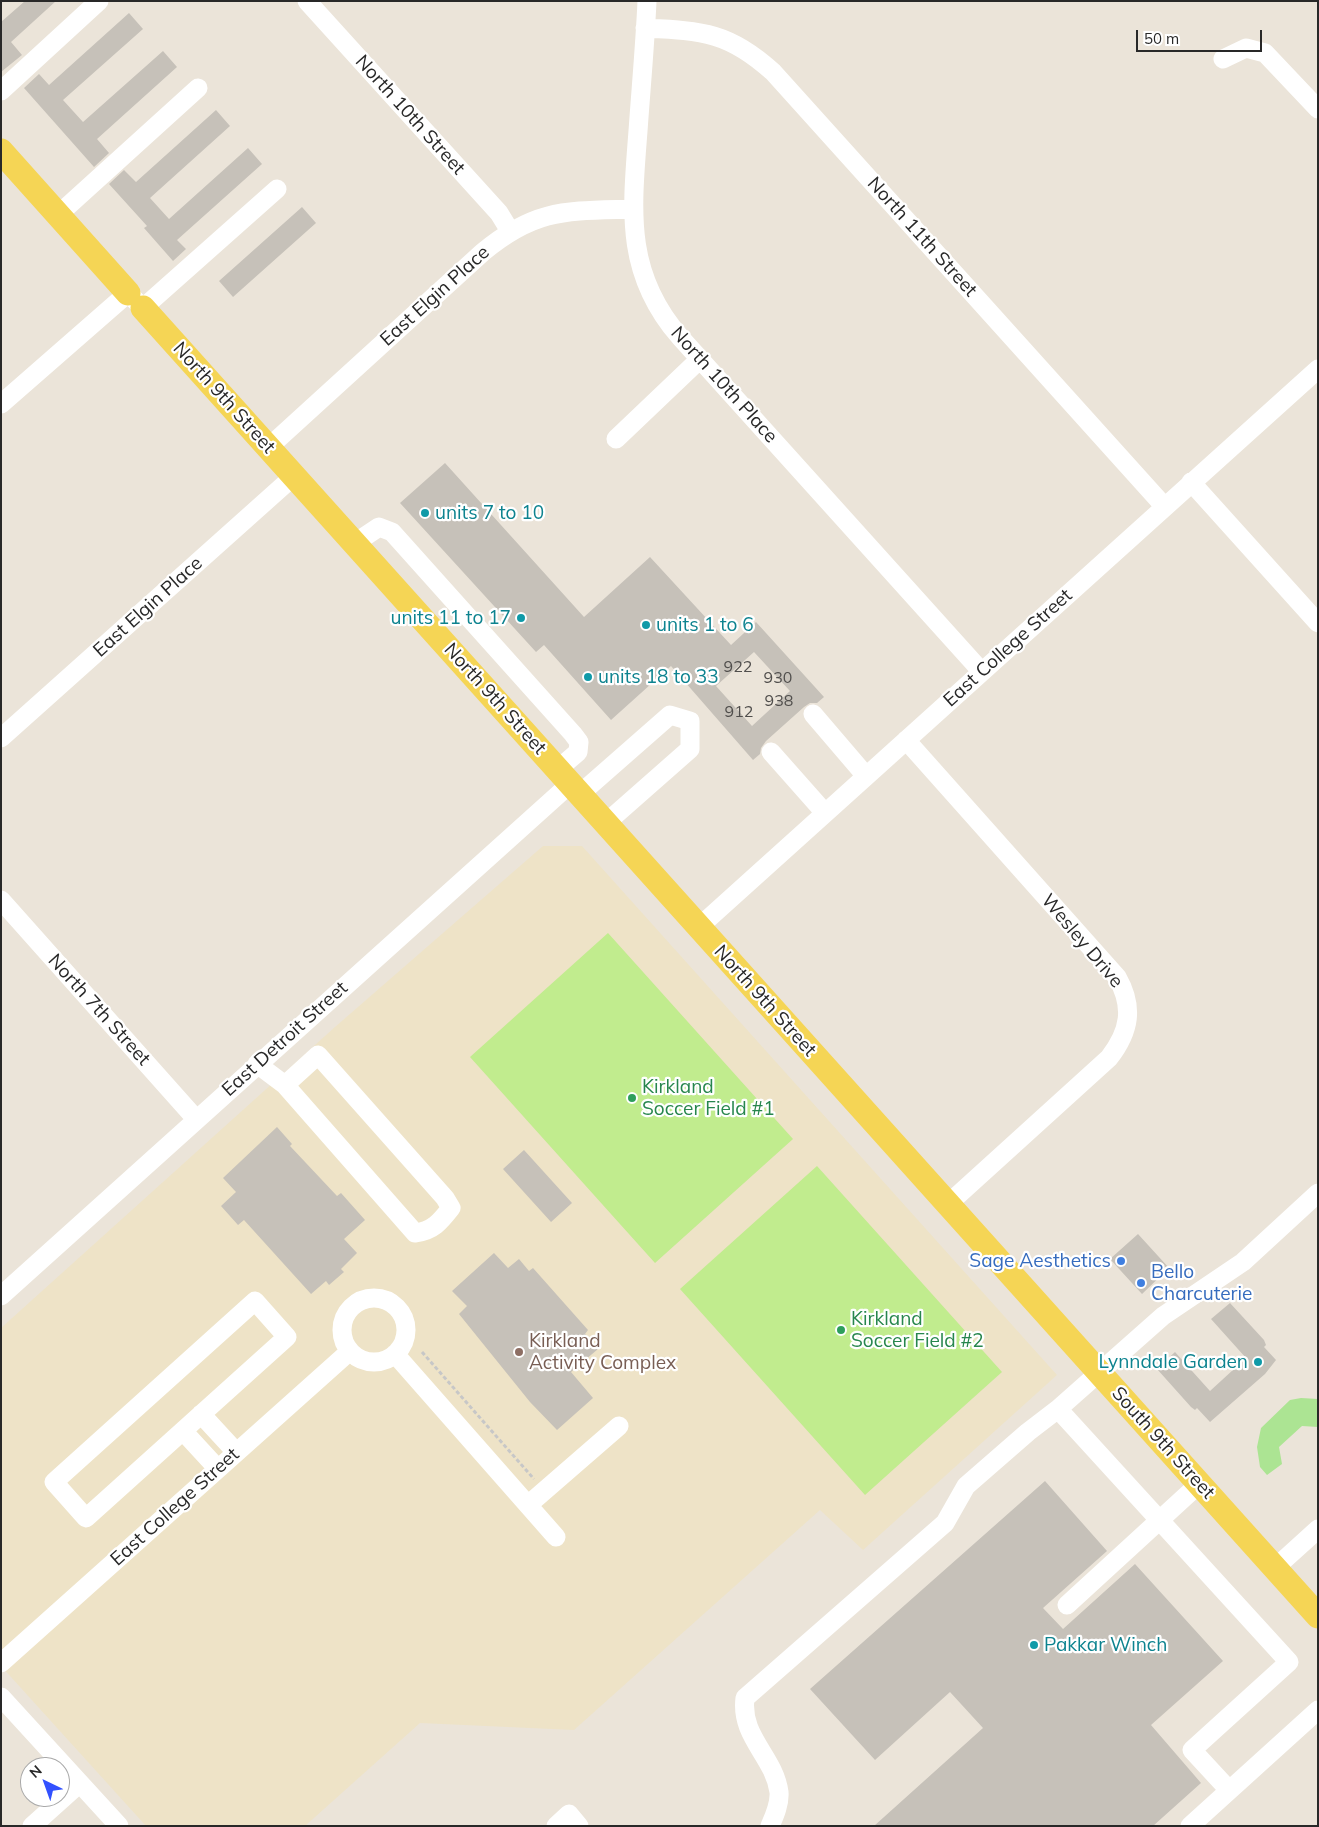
<!DOCTYPE html>
<style>
body{margin:0}
#map{position:relative;width:1319px;height:1827px;overflow:hidden;background:#ebe4d9;font-family:Mulish,sans-serif}
canvas{display:block}
.frame{position:absolute;inset:0;border:2px solid #282828;pointer-events:none}
.north{position:absolute;left:20px;top:1757px;width:50px;height:50px;box-sizing:border-box;background:#fff;border:1px solid #a9a9a9;border-radius:50%;rotate:318deg;font-size:14px;font-weight:700;line-height:20px;text-align:center;color:#282828}
.north::after{content:'';display:block;margin:auto;width:18px;height:22px;background:#3251ff;clip-path:polygon(50% 0,100% 100%,50% 72%,0 100%)}
.scale{position:absolute;left:1136px;top:30px;width:126px;height:22px;box-sizing:border-box;border:2px solid #282828;border-top:0;padding-left:6px;font-size:15px;line-height:18px;white-space:nowrap;color:#282828;-webkit-text-stroke:4px #fff;paint-order:stroke}
</style>
<div id="map">
<canvas width="1319" height="1827"></canvas>
<div class="frame"></div>
<div class="north">N</div>
<div class="scale">50 m</div>
</div>
<script>
const g = document.querySelector('canvas').getContext('2d');
g.lineJoin = 'round';
function fill(path, color) {
  g.fillStyle = color;
  g.fill(path, 'evenodd');
}
function strokePath(path, color, width, dash) {
  g.strokeStyle = color;
  g.lineWidth = width;
  g.lineCap = dash ? 'butt' : 'round';
  g.setLineDash(dash || []);
  g.stroke(path);
}
function write(font, color, halo, rows, align = 'center') {
  g.font = font + ' Mulish,sans-serif';
  g.lineWidth = 4.5;
  g.setLineDash([]);
  g.textBaseline = 'middle';
  g.strokeStyle = halo;
  g.fillStyle = color;
  for (const [text, x, y, turn = 0] of rows) {
    g.save();
    g.translate(x, y);
    g.rotate((+turn || 0) * Math.PI / 180);
    g.textAlign = isNaN(turn) ? turn : align;
    if (halo) g.strokeText(text, 0, 0);
    g.fillText(text, 0, 0);
    g.restore();
  }
}
fill(new Path2D(`
 M 543,846 L 582,846 L 1057,1375 L 863,1550 L 820,1510 L 574,1730 L 420,1723 L 305,1826 L 146,1826 L 1,1666 L 1,1328 L 335,1027 Z`), '#eee3c7');
fill(new Path2D(`
 M 1301,1398 L 1318,1399 L 1318,1427 L 1302,1426 L 1279,1447 L 1282,1464 L 1267,1475 L 1260,1467 L 1257,1447 L 1261,1428 L 1290,1400 Z`), '#ace493');
fill(new Path2D(`
 M 608,933 L 793,1139 L 655,1263 L 470,1057 Z
 M 817,1166 L 1002,1372 L 865,1495 L 680,1289 Z`), '#c1ec8e');
fill(new Path2D(`
 M 25,1 L 56,1 L 11,42 L 22,55 L 1,72 L 1,22 Z
 M 129,13 L 143,29 L 63,100 L 83,122 L 163,51 L 177,67 L 97,139 L 109,153 L 94,167 L 24,88 L 39,74 L 49,85 Z
 M 216,110 L 230,126 L 150,198 L 169,219 L 248,148 L 262,164 L 177,240 L 186,249 L 173,261 L 144,228 L 147,226 L 109,184 L 124,170 L 136,182 Z
 M 302,207 L 316,223 L 233,297 L 219,281 Z
 M 445,463 L 584,617 L 650,557 L 731,645 L 756,622 L 824,697 L 817,703 L 810,703 L 804,707 L 766,741 L 761,748 L 760,754 L 753,760 L 671,666 L 611,720 L 544,645 L 536,652 L 400,503 ZM 754,652 L 790,691 L 752,726 L 716,686 Z
 M 277,1127 L 292,1144 L 290,1146 L 337,1196 L 341,1193 L 365,1220 L 344,1239 L 357,1253 L 341,1269 L 344,1272 L 329,1285 L 326,1281 L 311,1294 L 244,1220 L 238,1225 L 221,1206 L 236,1192 L 223,1178 Z
 M 524,1150 L 572,1203 L 551,1222 L 503,1169 Z
 M 1138,1234 L 1169,1268 L 1142,1294 L 1110,1259 Z
 M 494,1253 L 508,1268 L 519,1259 L 529,1271 L 533,1268 L 588,1330 L 585,1334 L 598,1349 L 571,1372 L 593,1398 L 557,1430 L 530,1402 L 459,1314 L 467,1306 L 452,1291 Z
 M 1230,1303 L 1264,1340 L 1266,1345 L 1264,1347 L 1276,1360 L 1265,1374 L 1210,1422 L 1197,1408 L 1195,1410 L 1191,1407 L 1157,1369 L 1175,1352 L 1210,1391 L 1246,1358 L 1211,1319 Z
 M 1045,1481 L 1107,1551 L 1043,1608 L 1063,1629 L 1135,1564 L 1223,1661 L 1151,1725 L 1201,1783 L 1153,1826 L 874,1826 L 983,1728 L 950,1692 L 875,1760 L 810,1689 Z`), '#c6c1b9');
strokePath(new Path2D(`
 M 422,1352 L 534,1479`), '#c7c7c7', 3, [4, 2.5]);
strokePath(new Path2D(`
 M 307,1 L 499,213 L 510,231
 M 647,1 C 645,45 641,88 638,131 C 632,210 624,273 680,337 L 982,672
 M 645,28 C 703,31 729,32 773,72 L 1164,506
 M 1223,59 L 1246,48 L 1265,53 L 1318,109
 M 1,91 L 99,1
 M 59,214 L 198,88
 M 1,404 L 128,293 L 143,308 L 277,189
 M 616,439 L 700,359
 M 269,447 L 483,252 C 536,208 567,211 632,209
 M 1191,482 L 1318,623
 M 355,543 L 379,527 L 392,532 L 573,734 L 579,742 L 578,752 L 557,770
 M 813,714 L 866,776
 M 1,738 L 294,476
 M 906,740 L 1117,977 C 1134,1007 1130,1031 1109,1058 L 947,1205
 M 771,752 L 825,813
 M 580,794 L 670,715 L 690,721 L 690,749 L 606,823
 M 1,900 L 196,1119
 M 699,927 L 1318,369
 M 257,1064 L 285,1085 L 415,1233 C 433,1231 440,1222 451,1208 L 445,1198 L 318,1055 L 285,1085
 M 1,1296 L 570,784
 M342 1330a32 32 0 1 1 64 0a32 32 0 1 1-64 0Z
 M 255,1301 L 287,1337 L 86,1518 L 54,1482 Z
 M 395,1354 L 556,1537
 M 1058,1409 L 1163,1316 L 1243,1262 L 1318,1193
 M 201,1414 L 236,1452
 M 183,1431 L 218,1469
 M 528,1505 L 619,1426
 M 1275,1568 L 1318,1529
 M 1067,1605 L 1199,1484
 M 1,1663 L 350,1351
 M 1,1697 L 119,1826
 M 32,1826 L 80,1783
 M 556,1826 L 569,1814 L 579,1826
 M 770,1826 C 775,1815 780,1803 779,1792 C 774,1756 740,1737 745,1698 L 945,1523 L 966,1486 L 1028,1432 L 1058,1409 L 1289,1662 L 1192,1750 L 1229,1790
 M 1190,1826 L 1318,1710`), '#fff', 19);
strokePath(new Path2D(`
 M 1,151 L 128,293
 M 143,308 L 1318,1616`), '#f5d555', 25);
for (const [x, y, r, color] of [
 [425,513,5,"#0f9aa8"],
 [521,618,5,"#0f9aa8"],
 [646,625,5,"#0f9aa8"],
 [588,677,5,"#0f9aa8"],
 [632,1098,5,"#2e9e5b"],
 [1121,1261,5,"#3f7fe0"],
 [1141,1283,5,"#3f7fe0"],
 [841,1330,5,"#2e9e5b"],
 [519,1352,5,"#8d6e63"],
 [1258,1362,5,"#0f9aa8"],
 [1034,1645,5,"#0f9aa8"]
]) {
  const dot = new Path2D();
  dot.arc(x, y, r, 0, 2 * Math.PI);
  g.fillStyle = color;
  g.fill(dot);
  strokePath(dot, '#fff', 2);
}
write('16px', '#504e4c', null, [
 ["922",738,667],
 ["930",778,678],
 ["938",779,701],
 ["912",739,712]
]);
write('19px', '#282828', '#fff', [
 ["North 10th Street",410,115,48],
 ["North 11th Street",922,237,48],
 ["East Elgin Place",435,296,-42],
 ["North 10th Place",724,385,48],
 ["North 9th Street",224,398,48],
 ["East Elgin Place",148,607,-42],
 ["East College Street",1008,648,-42],
 ["North 9th Street",495,699,48],
 ["Wesley Drive",1082,941,50],
 ["North 9th Street",765,1001,48],
 ["North 7th Street",99,1010,48],
 ["East Detroit Street",285,1039,-42],
 ["South 9th Street",1163,1443,48],
 ["East College Street",175,1507,-42]
]);
write('19px', '#0d838f', '#fff', [
 ["units 7 to 10",435,513],
 ["units 11 to 17",511,618,"right"],
 ["units 1 to 6",656,625],
 ["units 18 to 33",598,677],
 ["Lynndale Garden",1248,1362,"right"],
 ["Pakkar Winch",1044,1645]
], 'left');
write('19px', '#27864d', '#fff', [
 ["Kirkland",642,1087],
 ["Soccer Field #1",642,1109],
 ["Kirkland",851,1319],
 ["Soccer Field #2",851,1341]
], 'left');
write('19px', '#366cbe', '#fff', [
 ["Sage Aesthetics",1111,1261],
 ["Bello",1151,1272,"left"],
 ["Charcuterie",1151,1294,"left"]
], 'right');
write('19px', '#785e54', '#fff', [
 ["Kirkland",529,1341],
 ["Activity Complex",529,1363]
], 'left');
</script>
